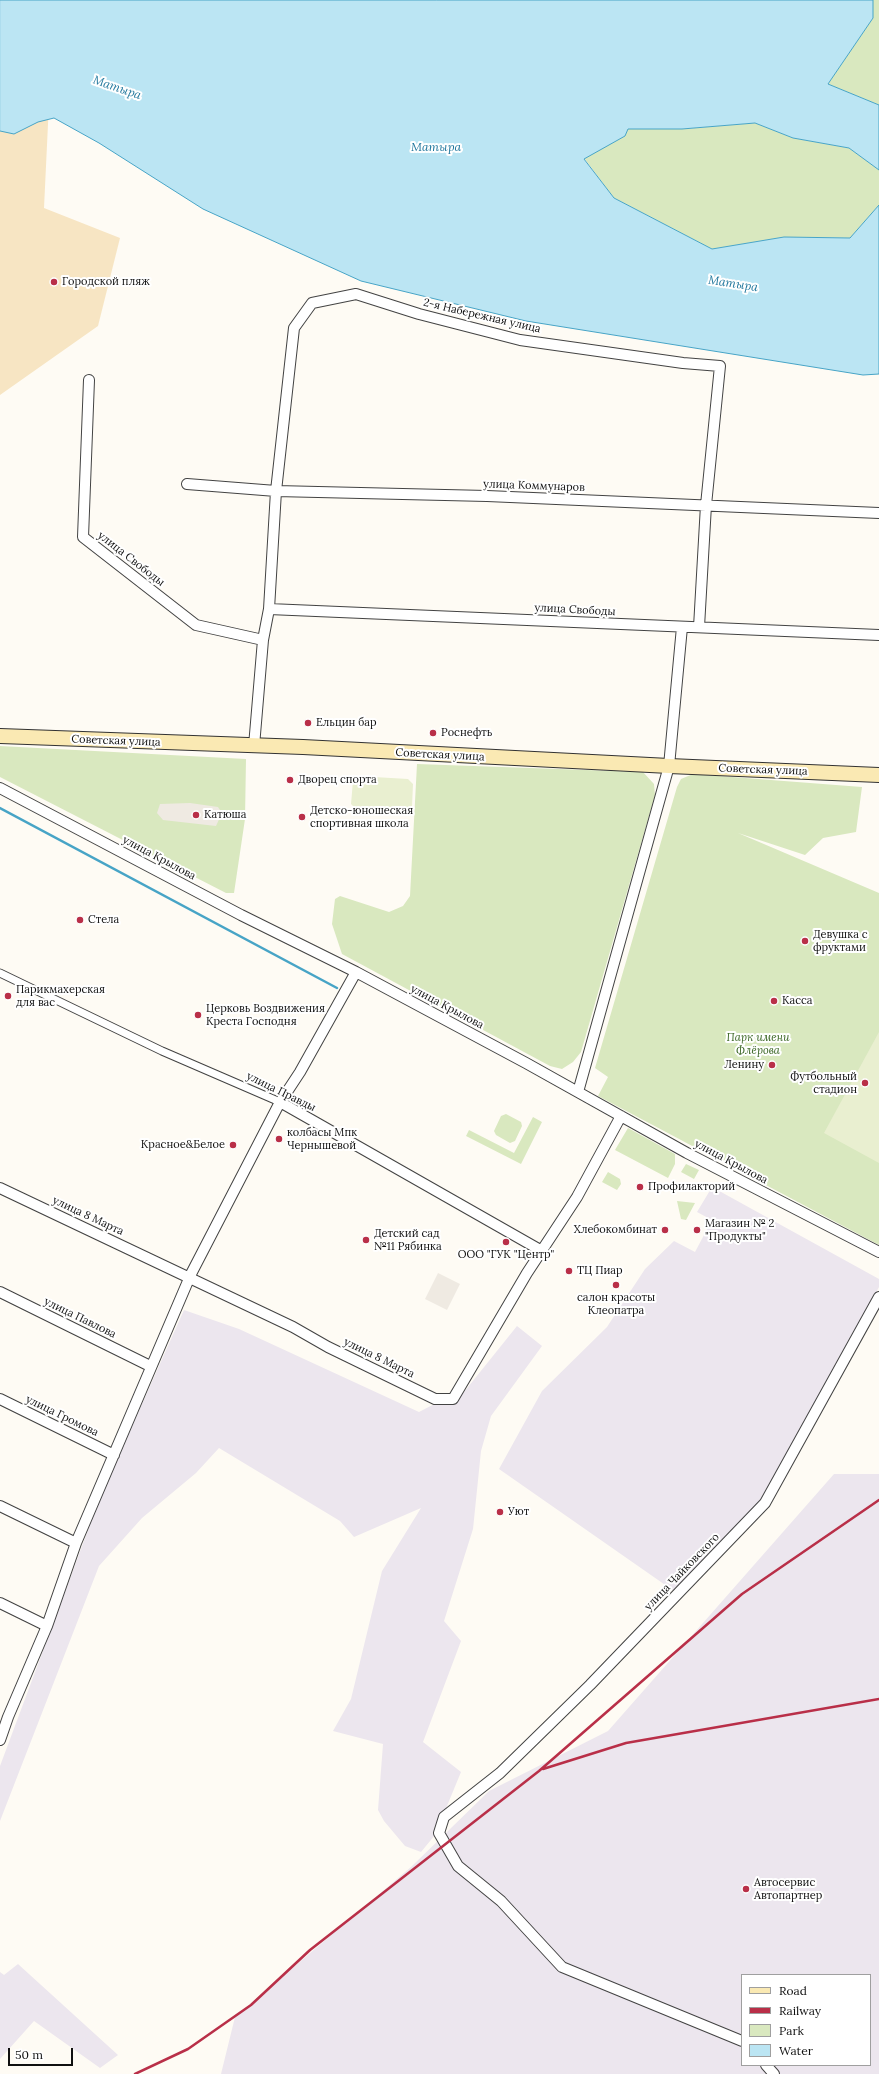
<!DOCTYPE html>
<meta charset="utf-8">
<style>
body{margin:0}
#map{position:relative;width:879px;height:2074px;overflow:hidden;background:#fefbf4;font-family:Lora,serif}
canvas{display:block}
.legend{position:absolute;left:741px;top:1974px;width:130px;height:92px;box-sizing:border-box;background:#fff;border:1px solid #9f9f9f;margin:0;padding:5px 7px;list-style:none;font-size:12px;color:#101010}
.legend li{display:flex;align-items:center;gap:8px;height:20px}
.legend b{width:20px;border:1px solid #9f9f9f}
.scale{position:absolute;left:8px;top:2048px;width:65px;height:18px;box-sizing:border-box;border:2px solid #101010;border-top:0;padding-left:5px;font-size:12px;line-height:14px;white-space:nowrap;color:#101010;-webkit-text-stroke:3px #fff;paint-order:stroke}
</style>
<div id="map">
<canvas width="879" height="2074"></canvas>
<ul class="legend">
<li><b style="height:5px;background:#fae9b3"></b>Road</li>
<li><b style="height:5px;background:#b92f48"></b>Railway</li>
<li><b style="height:11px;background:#d9e8bf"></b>Park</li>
<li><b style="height:11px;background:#bbe5f3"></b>Water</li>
</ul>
<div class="scale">50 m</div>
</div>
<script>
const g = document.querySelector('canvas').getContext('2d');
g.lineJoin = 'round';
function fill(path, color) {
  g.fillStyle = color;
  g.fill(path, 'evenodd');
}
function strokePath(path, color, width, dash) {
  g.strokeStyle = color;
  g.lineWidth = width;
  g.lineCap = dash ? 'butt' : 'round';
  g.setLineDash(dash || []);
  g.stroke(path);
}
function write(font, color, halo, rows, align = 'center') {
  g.font = font + ' Lora,serif';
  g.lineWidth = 4;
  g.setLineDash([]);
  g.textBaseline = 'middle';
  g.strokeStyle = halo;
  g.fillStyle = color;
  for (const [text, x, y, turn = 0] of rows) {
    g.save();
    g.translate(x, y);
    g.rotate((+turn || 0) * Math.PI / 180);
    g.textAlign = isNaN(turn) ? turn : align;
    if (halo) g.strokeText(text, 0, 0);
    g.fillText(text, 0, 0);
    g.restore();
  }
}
fill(new Path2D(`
 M 712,1187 L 879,1279 L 879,1287 L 773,1484 L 681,1596 L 499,1469 L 542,1391 L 607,1327 L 645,1269 L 674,1241 L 695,1252 L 712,1220 L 697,1212 Z
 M 184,1310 L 239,1329 L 419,1412 L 446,1398 L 456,1402 L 517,1326 L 542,1346 L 491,1416 L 481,1451 L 473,1529 L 444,1621 L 461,1641 L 423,1742 L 461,1772 L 435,1835 L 421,1852 L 405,1846 L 384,1821 L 378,1810 L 383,1744 L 333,1731 L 351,1699 L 382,1571 L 421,1508 L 354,1537 L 340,1521 L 219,1448 L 196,1473 L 142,1518 L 99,1566 L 0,1821 L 0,1766 L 100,1498 Z
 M 834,1474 L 879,1474 L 879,2074 L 221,2074 L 235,2017 L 411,1867 L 489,1791 L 608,1731 ZM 742,1975 L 870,1975 L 870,2065 L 742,2065 Z
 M 18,1964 L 118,2055 L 100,2068 L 34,2021 L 0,2059 L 0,1972 L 4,1975 Z`), '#ece6ee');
fill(new Path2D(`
 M 873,0 L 879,0 L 879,105 L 828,84 L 873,18 Z
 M 755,123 L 793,138 L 849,148 L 879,170 L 879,205 L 850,238 L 784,237 L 712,249 L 614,198 L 584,158 L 625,136 L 627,129 L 682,129 Z
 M 0,746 L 246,759 L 245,819 L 234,893 L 226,893 L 0,777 Z
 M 417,764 L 643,772 L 654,784 L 655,795 L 581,1052 L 573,1062 L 562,1069 L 550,1066 L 342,954 L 332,924 L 335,899 L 340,896 L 389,912 L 403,906 L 410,896 Z
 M 693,774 L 862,787 L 856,832 L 823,838 L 805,855 L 738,833 L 879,893 L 879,1245 L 598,1096 L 608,1077 L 595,1068 L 677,787 L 681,779 Z
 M 506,1114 L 521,1122 L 522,1126 L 515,1141 L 510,1143 L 496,1135 L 494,1131 L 501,1116 Z
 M 533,1117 L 542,1122 L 521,1164 L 466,1136 L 469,1130 L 514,1153 Z
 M 628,1128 L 675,1154 L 675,1164 L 668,1178 L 615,1150 Z
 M 686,1164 L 699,1170 L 694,1179 L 681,1172 Z
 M 608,1172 L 620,1179 L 621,1184 L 617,1190 L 602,1182 Z
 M 677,1201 L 695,1203 L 686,1220 L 681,1219 Z`), '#d9e8bf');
fill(new Path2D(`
 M 0,89 L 49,103 L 44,208 L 120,238 L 98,326 L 0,395 Z`), '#f7e5c3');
fill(new Path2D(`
 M 357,776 L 408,779 L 413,784 L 412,807 L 406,812 L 356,809 L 351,804 L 353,781 Z
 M 879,1032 L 879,1163 L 824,1133 Z`), '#e9efd0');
fill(new Path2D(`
 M 190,803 L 218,807 L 222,813 L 216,826 L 163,820 L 157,813 L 160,804 Z
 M 438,1273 L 460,1284 L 447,1310 L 425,1299 Z`), '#efeae2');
const water = new Path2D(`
 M 0,0 L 873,0 L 873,18 L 828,84 L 879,105 L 879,170 L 849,148 L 793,138 L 755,123 L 682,129 L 628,129 L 625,136 L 584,159 L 614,198 L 712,249 L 784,237 L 850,238 L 879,205 L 879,374 L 863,375 L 526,321 L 361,281 L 203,209 L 99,143 L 54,118 L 38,122 L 14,134 L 0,131 Z`);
fill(water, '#bbe5f3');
strokePath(water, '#47a4c6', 1);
strokePath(new Path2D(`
 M 0,808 L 337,988`), '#47a4c6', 2.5);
const pedestrian = new Path2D(`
 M 0,973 L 162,1051 L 280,1102`);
const minor = new Path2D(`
 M 89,380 L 83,537 L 196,625 L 263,640
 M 187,484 L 276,491 L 487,496 L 879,513
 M 269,609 L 879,635
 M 254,746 L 263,640 L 269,609 L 276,491 L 294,328 L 312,303 L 356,294 L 419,314 L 520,340 L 683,363 L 720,366 L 706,505 L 699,627
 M 0,788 L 241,915 L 356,972 L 526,1063 L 687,1153 L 879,1252
 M 578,1092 L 669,766 L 682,627
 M 280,1102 L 542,1251
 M 0,1188 L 293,1327 L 328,1347 L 435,1399 L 453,1399 L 527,1273 L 577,1197 L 621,1116
 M 0,1292 L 150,1366
 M 0,1399 L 114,1455
 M 0,1506 L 76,1543
 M 0,1603 L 47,1626
 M 0,1740 L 8,1717 L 47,1626 L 76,1543 L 191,1274 L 279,1104 L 300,1072 L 356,972
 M 742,2041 L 562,1967 L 501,1901 L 458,1866 L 439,1833 L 444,1817 L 500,1773 L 590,1685 L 765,1503 L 879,1297
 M 766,2065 L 774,2074`);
const secondary = new Path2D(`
 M 0,736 L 303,747 L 669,766 L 879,775`);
strokePath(pedestrian, '#434343', 9);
strokePath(minor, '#434343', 12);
strokePath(secondary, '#323232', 16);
strokePath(pedestrian, '#fff', 7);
strokePath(minor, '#fff', 10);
strokePath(secondary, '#fae9b3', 14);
strokePath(new Path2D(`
 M 543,1769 L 626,1743 L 879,1699
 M 135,2074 L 188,2049 L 251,2005 L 310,1950 L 539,1771 L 742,1594 L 879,1500`), '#b92f48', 2.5);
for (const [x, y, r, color] of [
 [54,282,4,"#b92f48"],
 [308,723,4,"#b92f48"],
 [433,733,4,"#b92f48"],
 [290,780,4,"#b92f48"],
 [196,815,4,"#b92f48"],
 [302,817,4,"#b92f48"],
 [80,920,4,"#b92f48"],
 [805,941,4,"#b92f48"],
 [8,996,4,"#b92f48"],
 [774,1001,4,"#b92f48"],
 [198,1015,4,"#b92f48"],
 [772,1065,4,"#b92f48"],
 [865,1083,4,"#b92f48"],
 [279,1139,4,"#b92f48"],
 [233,1145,4,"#b92f48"],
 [640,1187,4,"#b92f48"],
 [665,1230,4,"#b92f48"],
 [697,1230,4,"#b92f48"],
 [366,1240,4,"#b92f48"],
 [506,1242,4,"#b92f48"],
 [569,1271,4,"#b92f48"],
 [616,1285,4,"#b92f48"],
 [500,1512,4,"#b92f48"],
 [746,1889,4,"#b92f48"]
]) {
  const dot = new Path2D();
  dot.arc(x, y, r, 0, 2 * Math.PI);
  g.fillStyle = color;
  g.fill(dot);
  strokePath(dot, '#fff', 1.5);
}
write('11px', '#101010', '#fff', [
 ["Городской пляж",62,282],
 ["Ельцин бар",316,723],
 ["Роснефть",441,733],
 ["Дворец спорта",298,780],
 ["Детско-юношеская",310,811],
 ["спортивная школа",310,824],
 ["Катюша",204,815],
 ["Стела",88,920],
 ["Девушка с",813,935],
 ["фруктами",813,948],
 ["Парикмахерская",16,990],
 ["для вас",16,1003],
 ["Касса",782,1001],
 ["Церковь Воздвижения",206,1009],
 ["Креста Господня",206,1022],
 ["Ленину",764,1065,"right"],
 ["Футбольный",857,1077,"right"],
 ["стадион",857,1090,"right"],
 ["колбасы Мпк",287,1133],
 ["Чернышевой",287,1146],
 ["Красное&Белое",225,1145,"right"],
 ["Профилакторий",648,1187],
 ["Магазин № 2",705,1224],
 ["\"Продукты\"",705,1237],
 ["Хлебокомбинат",657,1230,"right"],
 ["Детский сад",374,1234],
 ["№11 Рябинка",374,1247],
 ["ООО \"ГУК \"Центр\"",506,1255,"center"],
 ["ТЦ Пиар",577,1271],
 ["салон красоты",616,1298,"center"],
 ["Клеопатра",616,1311,"center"],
 ["Уют",508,1512],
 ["Автосервис",754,1883],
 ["Автопартнер",754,1896]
], 'left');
write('11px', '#101010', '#fff', [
 ["2-я Набережная улица",482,316,13],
 ["улица Коммунаров",534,486,2],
 ["улица Свободы",131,559,38],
 ["улица Свободы",575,610,3],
 ["Советская улица",116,741,2],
 ["Советская улица",440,755,3],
 ["Советская улица",763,770,2],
 ["улица Крылова",159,858,28],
 ["улица Крылова",447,1007,28],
 ["улица Правды",281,1092,26],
 ["улица Крылова",731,1162,28],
 ["улица 8 Марта",88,1216,25],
 ["улица Павлова",80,1318,26],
 ["улица 8 Марта",379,1358,26],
 ["улица Громова",62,1416,26],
 ["улица Чайковского",682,1572,-46]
]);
write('italic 11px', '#396523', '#fff', [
 ["Парк имени",758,1038],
 ["Флёрова",758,1051]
]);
write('italic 12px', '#1f769c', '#fff', [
 ["Матыра",117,88,19],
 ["Матыра",436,148],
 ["Матыра",733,284,9]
]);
</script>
